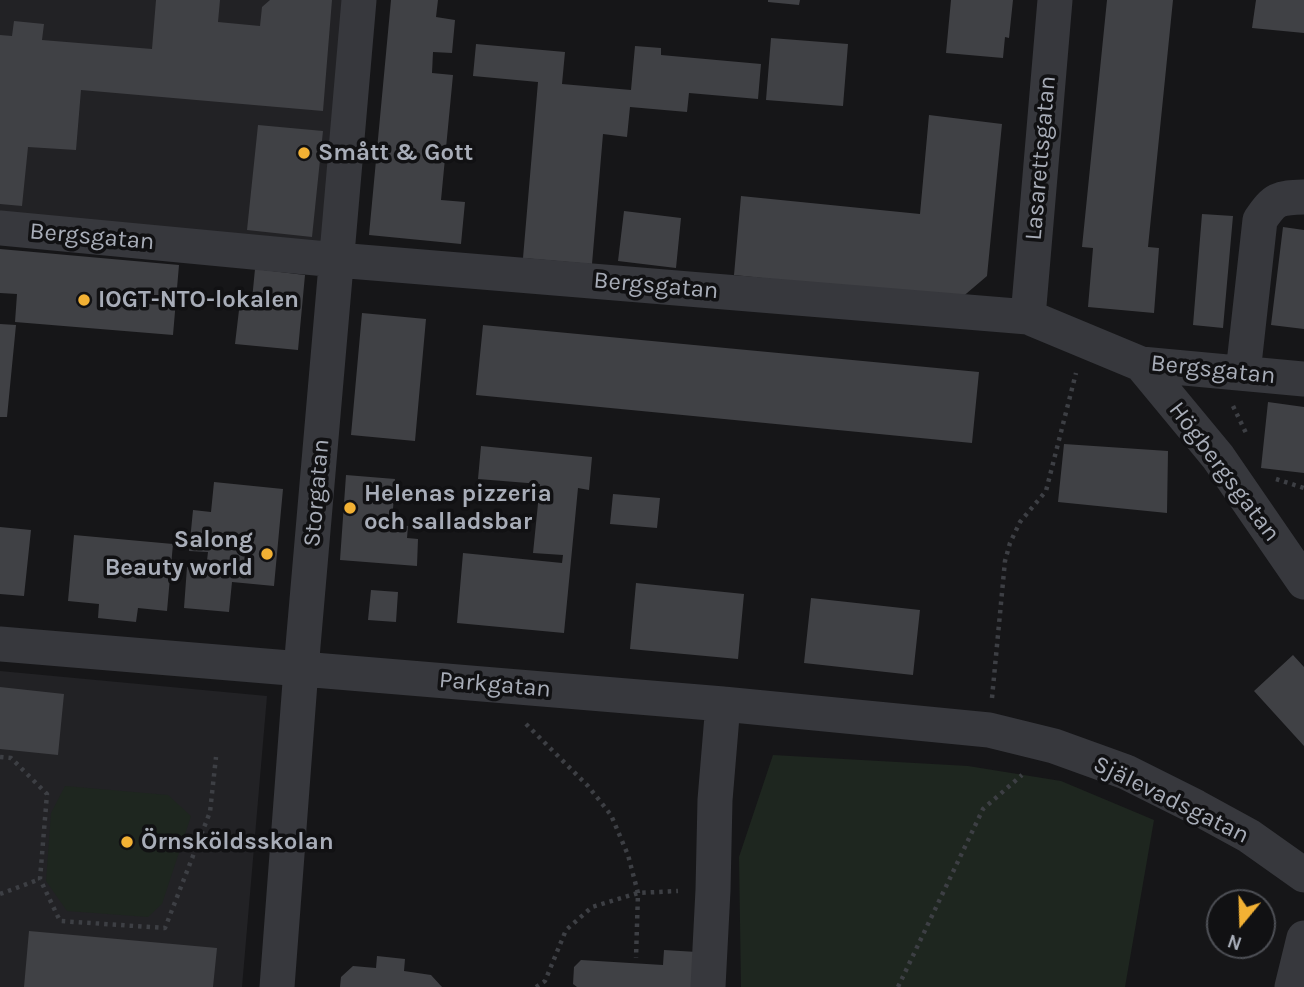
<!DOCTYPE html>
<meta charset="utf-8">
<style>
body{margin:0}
#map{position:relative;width:1304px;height:987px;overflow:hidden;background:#161618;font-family:Karla,sans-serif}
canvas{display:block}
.north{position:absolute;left:1206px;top:889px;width:70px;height:70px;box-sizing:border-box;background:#111113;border:2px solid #4d4f55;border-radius:50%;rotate:199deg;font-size:19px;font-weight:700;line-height:28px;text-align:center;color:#a8adb8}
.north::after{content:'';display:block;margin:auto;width:24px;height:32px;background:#f2b134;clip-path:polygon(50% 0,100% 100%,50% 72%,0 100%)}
</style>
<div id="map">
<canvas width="1304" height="987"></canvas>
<div class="north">N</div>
</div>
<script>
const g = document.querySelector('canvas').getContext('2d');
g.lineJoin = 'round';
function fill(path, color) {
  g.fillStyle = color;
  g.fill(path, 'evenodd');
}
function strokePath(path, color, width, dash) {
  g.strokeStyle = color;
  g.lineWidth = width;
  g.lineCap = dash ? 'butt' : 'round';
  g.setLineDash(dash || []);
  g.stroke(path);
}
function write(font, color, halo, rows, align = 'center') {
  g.font = font + ' Karla,sans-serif';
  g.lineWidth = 7;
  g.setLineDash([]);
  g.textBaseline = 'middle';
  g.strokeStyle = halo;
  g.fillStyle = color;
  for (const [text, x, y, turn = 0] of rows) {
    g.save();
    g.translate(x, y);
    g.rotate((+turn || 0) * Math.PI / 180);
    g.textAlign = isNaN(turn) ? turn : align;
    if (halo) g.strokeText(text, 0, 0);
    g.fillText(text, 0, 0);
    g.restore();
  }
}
fill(new Path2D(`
 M 0,0 L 347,0 L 324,251 L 0,221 Z
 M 0,671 L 267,696 L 242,987 L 0,987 Z`), '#222225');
fill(new Path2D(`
 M 773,755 L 968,766 L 1061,781 L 1154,820 L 1125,987 L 741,987 L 739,857 Z
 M 65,786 L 168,795 L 191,816 L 162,904 L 148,917 L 67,911 L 46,881 L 51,813 Z`), '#1e261f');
fill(new Path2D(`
 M 156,0 L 220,0 L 218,22 L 260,26 L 262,7 L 270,0 L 332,0 L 323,111 L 81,90 L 76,150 L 28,147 L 22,206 L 0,204 L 0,35 L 12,36 L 14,21 L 44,24 L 42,40 L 152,49 Z
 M 391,0 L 438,0 L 436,17 L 455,20 L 452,53 L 433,52 L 432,73 L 453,75 L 441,200 L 465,202 L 461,244 L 369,235 Z
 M 768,0 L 800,0 L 799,5 L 768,2 Z
 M 951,0 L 1013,0 L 1009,38 L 1005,37 L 1003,58 L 946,53 Z
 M 1107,0 L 1173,0 L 1148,247 L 1159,248 L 1154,313 L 1088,307 L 1093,248 L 1082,247 Z
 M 1256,0 L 1304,0 L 1304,33 L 1252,28 Z
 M 771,38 L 848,44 L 843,106 L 766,100 Z
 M 476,44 L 565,52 L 562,84 L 631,90 L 635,46 L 661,48 L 661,55 L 761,64 L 758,99 L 689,93 L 687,112 L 630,107 L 627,137 L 603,134 L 592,264 L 523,258 L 538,82 L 473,76 Z
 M 929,115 L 1002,124 L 987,276 L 960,299 L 734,275 L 741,196 L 920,214 Z
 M 258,125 L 323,131 L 312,237 L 247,230 Z
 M 624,211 L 681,218 L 676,268 L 618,261 Z
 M 1202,214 L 1233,216 L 1223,328 L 1193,325 Z
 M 1283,227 L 1304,230 L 1304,329 L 1271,325 Z
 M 0,249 L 179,265 L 173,335 L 15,322 L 17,294 L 0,293 Z
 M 255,269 L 305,275 L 298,350 L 235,344 L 239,310 L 251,310 Z
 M 362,313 L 426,319 L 415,441 L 351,435 Z
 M 0,324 L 16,325 L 7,417 L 0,417 Z
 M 483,325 L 979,372 L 972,443 L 476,395 Z
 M 1268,402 L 1304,407 L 1304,473 L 1261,468 Z
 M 1064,444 L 1168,451 L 1167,513 L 1058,502 Z
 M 481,446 L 592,457 L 589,490 L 578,488 L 564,633 L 457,623 L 463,553 L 562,563 L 563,555 L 533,553 L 540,484 L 478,479 Z
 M 346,475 L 395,479 L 392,524 L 408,526 L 407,538 L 418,539 L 417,566 L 340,560 Z
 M 214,482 L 283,489 L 274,586 L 232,582 L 229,612 L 184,608 L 187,567 L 206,569 L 208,552 L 189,551 L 193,510 L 211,512 Z
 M 613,494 L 660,498 L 657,528 L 610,524 Z
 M 0,527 L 31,530 L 24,596 L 0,594 Z
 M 74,535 L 173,544 L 167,611 L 138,608 L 136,622 L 98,618 L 99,604 L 68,601 Z
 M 636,583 L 744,594 L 738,659 L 630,649 Z
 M 371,590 L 398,592 L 396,622 L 368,620 Z
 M 811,598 L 920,610 L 913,675 L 804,663 Z
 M 1293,655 L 1304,667 L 1304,746 L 1254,691 Z
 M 0,687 L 64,694 L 58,755 L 0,749 Z
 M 29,931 L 217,948 L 213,987 L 24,987 Z
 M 664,950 L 697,952 L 695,987 L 577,987 L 573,984 L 574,967 L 581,960 L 663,965 Z
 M 377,956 L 405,959 L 404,971 L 431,975 L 442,987 L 340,987 L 341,977 L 353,966 L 376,968 Z`), '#404145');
strokePath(new Path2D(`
 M 1233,406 L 1246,433
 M 1276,479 L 1304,488
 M 992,698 L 1005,561 L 1010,543 L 1020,522 L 1046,491 L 1076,373
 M 526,724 L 588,786 L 611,815 L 628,855 L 638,893 L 636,958
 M 0,757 L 11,758 L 47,794 L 40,879 L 60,921 L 165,928 L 210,812 L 216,757
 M 0,894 L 40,879
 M 536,987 L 545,981 L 566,930 L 592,907 L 638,893 L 678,891
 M 898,987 L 983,809 L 1022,775`), '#3d3f44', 4.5, [3.5, 5]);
strokePath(new Path2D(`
 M 0,228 L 337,260 L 1028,317 L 1141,364 L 1304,379
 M 1028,317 L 1055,0
 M 1141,364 L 1218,457 L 1304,582
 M 1243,373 L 1260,220 C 1275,198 1278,198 1304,197
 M 0,644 L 723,704 L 989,730 L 1054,746 L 1126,772 L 1196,807 L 1249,836 L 1304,875
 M 277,987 L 301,669 L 359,0
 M 708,987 L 713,890 L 715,800 L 723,704
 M 1292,987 L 1304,938`), '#37383d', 35);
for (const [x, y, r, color] of [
 [304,153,7,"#f2b134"],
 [84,300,7,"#f2b134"],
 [350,508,7,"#f2b134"],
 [267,554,7,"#f2b134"],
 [127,842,7,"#f2b134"]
]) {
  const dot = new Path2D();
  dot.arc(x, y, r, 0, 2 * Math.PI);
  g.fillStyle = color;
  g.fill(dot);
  strokePath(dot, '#111113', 2.5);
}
write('bold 24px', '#a8adb8', '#111113', [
 ["Smått & Gott",318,153],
 ["IOGT-NTO-lokalen",98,300],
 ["Helenas pizzeria",364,494],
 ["och salladsbar",364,522],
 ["Salong",253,540,"right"],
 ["Beauty world",253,568,"right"],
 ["Örnsköldsskolan",141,842]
], 'left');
write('24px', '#a8adb8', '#111113', [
 ["Lasarettsgatan",1041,158,-85],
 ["Bergsgatan",92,237,5],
 ["Bergsgatan",656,286,5],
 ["Bergsgatan",1213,370,6],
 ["Högbergsgatan",1224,472,53],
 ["Storgatan",317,493,-85],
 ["Parkgatan",495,685,5],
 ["Själevadsgatan",1171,800,26]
]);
</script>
